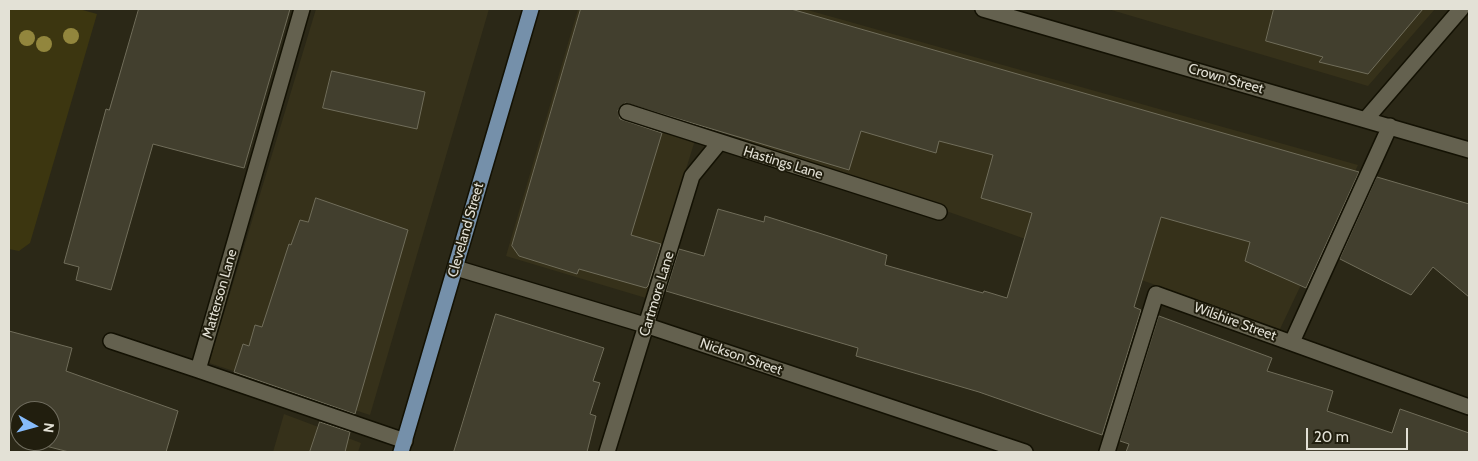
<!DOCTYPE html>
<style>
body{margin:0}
#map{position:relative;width:1478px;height:461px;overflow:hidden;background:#2b2817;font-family:Cabin,sans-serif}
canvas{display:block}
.frame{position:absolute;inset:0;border:10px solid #e3e1d6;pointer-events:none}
.north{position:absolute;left:10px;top:401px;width:50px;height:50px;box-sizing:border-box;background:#211e0e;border:1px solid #6f6c5e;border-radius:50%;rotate:97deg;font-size:14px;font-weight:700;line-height:20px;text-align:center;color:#e3e1d6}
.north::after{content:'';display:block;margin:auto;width:18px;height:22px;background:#86bbfb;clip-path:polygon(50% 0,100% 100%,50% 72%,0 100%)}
.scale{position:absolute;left:1306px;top:428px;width:102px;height:22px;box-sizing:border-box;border:2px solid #e3e1d6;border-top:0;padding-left:6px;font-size:15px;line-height:18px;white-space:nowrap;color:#e3e1d6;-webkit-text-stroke:4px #211e0e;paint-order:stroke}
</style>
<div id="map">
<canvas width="1478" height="461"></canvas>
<div class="frame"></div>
<div class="north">N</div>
<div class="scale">20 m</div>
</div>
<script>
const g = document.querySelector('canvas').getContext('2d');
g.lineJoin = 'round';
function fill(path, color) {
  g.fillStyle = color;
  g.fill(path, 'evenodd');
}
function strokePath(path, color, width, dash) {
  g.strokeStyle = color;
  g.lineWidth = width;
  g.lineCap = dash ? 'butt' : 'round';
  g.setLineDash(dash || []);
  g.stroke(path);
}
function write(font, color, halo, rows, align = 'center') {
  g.font = font + ' Cabin,sans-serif';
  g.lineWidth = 4;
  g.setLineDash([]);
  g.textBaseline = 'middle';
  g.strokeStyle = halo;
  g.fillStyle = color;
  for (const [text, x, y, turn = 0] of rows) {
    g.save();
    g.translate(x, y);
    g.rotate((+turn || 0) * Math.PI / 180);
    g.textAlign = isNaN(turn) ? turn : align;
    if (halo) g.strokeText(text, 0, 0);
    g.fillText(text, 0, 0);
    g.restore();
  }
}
fill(new Path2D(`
 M 316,9 L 489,9 L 370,415 L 209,363 Z
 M 578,9 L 804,9 L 1358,165 L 1280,329 L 700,124 L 646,298 L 506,256 Z
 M 1108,9 L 1435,9 L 1368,86 Z
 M 284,414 L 361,443 L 358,452 L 273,452 Z`), '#36311a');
fill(new Path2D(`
 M 9,9 L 79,9 L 97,14 L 30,243 L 19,251 L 9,249 Z`), '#3c3610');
const building = new Path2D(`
 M 139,9 L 290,9 L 244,168 L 153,144 L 111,290 L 76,280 L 79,267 L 64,263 L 106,109 L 109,110 Z
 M 581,9 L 791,9 L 1359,172 L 1306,288 L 1245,261 L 1250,242 L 1161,217 L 1134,307 L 1141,310 L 1102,435 L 979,392 L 856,356 L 858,348 L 666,291 L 679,249 L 704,256 L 718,209 L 764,222 L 765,216 L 822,234 L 887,255 L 885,265 L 983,293 L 984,291 L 1007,298 L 1032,213 L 981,198 L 993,155 L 939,141 L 936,153 L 861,131 L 849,170 L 625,103 L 618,110 L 620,119 L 662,133 L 631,235 L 661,244 L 648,286 L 646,288 L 579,269 L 577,274 L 519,256 L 512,246 Z
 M 1274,9 L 1423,9 L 1368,74 L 1319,62 L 1323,57 L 1266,41 Z
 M 332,71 L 425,92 L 417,129 L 323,108 Z
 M 1377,177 L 1469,204 L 1469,297 L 1433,267 L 1411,295 L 1340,259 Z
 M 316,198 L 408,230 L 355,414 L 234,372 L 243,344 L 249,346 L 255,325 L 262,327 L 289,244 L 291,245 L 300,220 L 308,222 Z
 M 496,314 L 604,348 L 593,381 L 600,383 L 590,414 L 596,416 L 587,452 L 454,452 Z
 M 1159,316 L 1272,358 L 1267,371 L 1333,391 L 1327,411 L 1392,433 L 1400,409 L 1469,433 L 1469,452 L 1126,452 L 1129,444 L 1120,441 Z
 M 9,331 L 72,348 L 66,371 L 178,411 L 166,452 L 69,452 L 38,444 L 39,441 L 50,441 L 50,411 L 20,411 L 20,426 L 9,423 Z
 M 320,422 L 350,432 L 345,452 L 310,452 Z`);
fill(building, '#423f2e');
strokePath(building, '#706d5a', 1);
const minor = new Path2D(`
 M 302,9 L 198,370 L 405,441
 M 983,9 L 1469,150
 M 627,112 L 939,212
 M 1366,119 L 1461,9
 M 456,268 L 648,326 L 1025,452
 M 111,341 L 198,370
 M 1292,342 L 1390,126
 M 607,452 L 692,176 L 719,143
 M 1107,452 L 1156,294 L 1469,407`);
const major = new Path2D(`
 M 401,452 L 531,9`);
strokePath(minor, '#131103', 18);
strokePath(major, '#131103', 18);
strokePath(minor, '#64614f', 15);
strokePath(major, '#7590aa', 15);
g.fillStyle = '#92863d';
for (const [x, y] of [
 [71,36],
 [27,38],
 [44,44]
]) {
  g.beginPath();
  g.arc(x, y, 8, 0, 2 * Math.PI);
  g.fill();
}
write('14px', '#e3e1d6', '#211e0e', [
 ["Crown Street",1226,79,16],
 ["Hastings Lane",783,163,17],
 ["Cleveland Street",466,230,-74],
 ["Matterson Lane",220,294,-74],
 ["Cartmore Lane",657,294,-73],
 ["Wilshire Street",1235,322,20],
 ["Nickson Street",741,357,19]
]);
</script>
